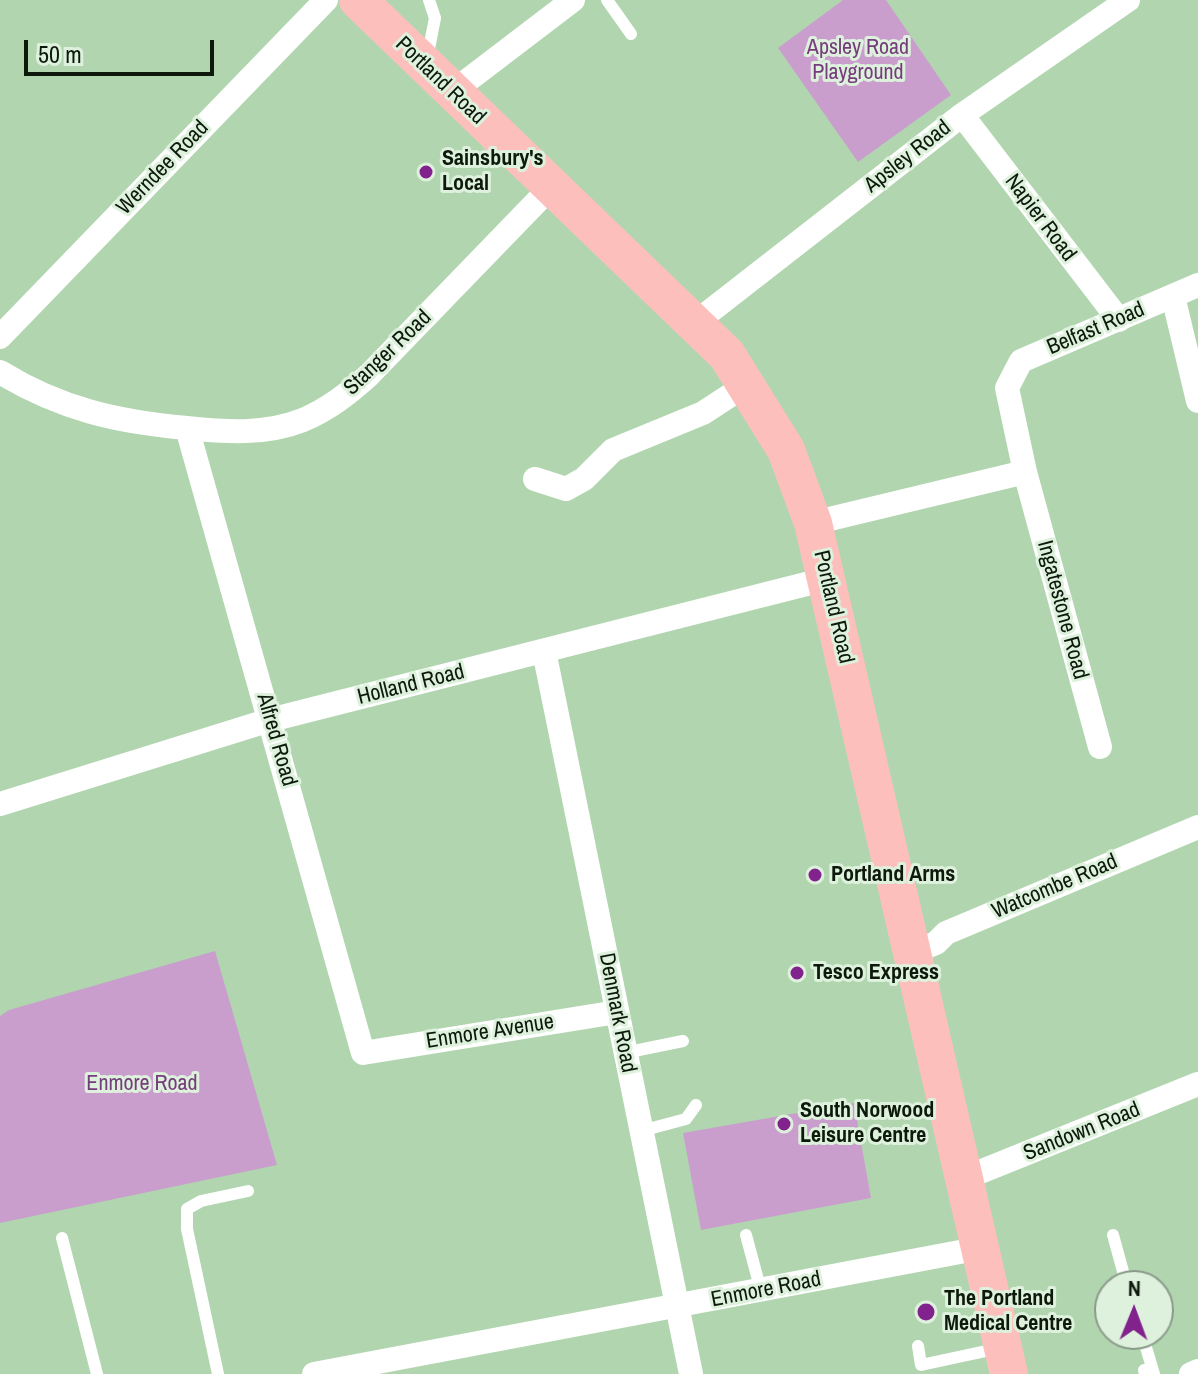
<!DOCTYPE html>
<style>
body{margin:0}
#map{position:relative;width:1198px;height:1374px;overflow:hidden;background:#b1d6af;font-family:"Archivo Narrow",sans-serif}
canvas{display:block}
.north{position:absolute;left:1094px;top:1270px;width:80px;height:80px;box-sizing:border-box;background:#def1dd;border:2px solid #8a9b89;border-radius:50%;rotate:1deg;font-size:22px;font-weight:700;line-height:32px;text-align:center;color:#0c190b}
.north::after{content:'';display:block;margin:auto;width:28px;height:36px;background:#82228d;clip-path:polygon(50% 0,100% 100%,50% 72%,0 100%)}
.scale{position:absolute;left:24px;top:40px;width:190px;height:36px;box-sizing:border-box;border:4px solid #0c190b;border-top:0;padding-left:10px;font-size:24px;line-height:28px;white-space:nowrap;color:#0c190b;-webkit-text-stroke:6px #def1dd;paint-order:stroke}
</style>
<div id="map">
<canvas width="1198" height="1374"></canvas>
<div class="north">N</div>
<div class="scale">50 m</div>
</div>
<script>
const g = document.querySelector('canvas').getContext('2d');
g.lineJoin = 'round';
function fill(path, color) {
  g.fillStyle = color;
  g.fill(path, 'evenodd');
}
function strokePath(path, color, width, dash) {
  g.strokeStyle = color;
  g.lineWidth = width;
  g.lineCap = dash ? 'butt' : 'round';
  g.setLineDash(dash || []);
  g.stroke(path);
}
function write(font, color, halo, rows, align = 'center') {
  g.font = font + ' "Archivo Narrow",sans-serif';
  g.lineWidth = 6;
  g.setLineDash([]);
  g.textBaseline = 'middle';
  g.strokeStyle = halo;
  g.fillStyle = color;
  for (const [text, x, y, turn = 0] of rows) {
    g.save();
    g.translate(x, y);
    g.rotate((+turn || 0) * Math.PI / 180);
    g.textAlign = isNaN(turn) ? turn : align;
    if (halo) g.strokeText(text, 0, 0);
    g.fillText(text, 0, 0);
    g.restore();
  }
}
fill(new Path2D(`
 M 843,0 L 886,0 L 951,95 L 858,162 L 778,48 Z
 M 215,951 L 277,1165 L 0,1223 L 0,1016 L 9,1010 Z
 M 854,1103 L 871,1198 L 701,1230 L 683,1133 Z`), '#c99ecd');
strokePath(new Path2D(`
 M 607,0 L 631,34
 M 427,59 L 435,18 L 429,0
 M 624,1053 L 683,1041
 M 641,1131 L 686,1119 L 696,1105
 M 746,1235 L 761,1291
 M 1113,1235 L 1127,1286
 M 62,1238 L 97,1374
 M 1142,1334 L 1154,1374
 M 918,1346 L 921,1365 L 1000,1348
 M 1144,1370 L 1145,1374
 M 218,1374 L 187,1229 L 187,1209 L 201,1201 L 248,1191`), '#fff', 12);
strokePath(new Path2D(`
 M 451,93 L 573,0
 M 962,115 L 1119,320
 M 1173,296 L 1198,401
 M 695,323 L 962,115 L 1128,0
 M 0,337 L 326,0
 M 0,372 C 60,409 118,422 187,428 C 226,432 265,435 303,420 C 329,409 349,393 369,375 L 551,187
 M 187,428 L 363,1053 L 617,1012
 M 535,479 L 566,489 L 584,479 L 613,450 L 703,413 L 746,385
 M 813,523 L 1025,472
 M 544,651 L 691,1374
 M 1100,747 L 1025,472 L 1007,388 L 1021,361 L 1198,285
 M 0,804 L 270,720 L 826,579
 M 914,952 L 936,943 L 946,933 L 1198,827
 M 965,1178 L 1198,1084
 M 314,1374 L 981,1248
 M 1191,1374 L 1198,1371`), '#fff', 24);
strokePath(new Path2D(`
 M 358,0 L 727,355 L 786,450 L 813,523 L 1009,1374`), '#fdbfbc', 38);
for (const [x, y, r, color] of [
 [426,172,8,"#82228d"],
 [815,875,8,"#82228d"],
 [797,973,8,"#82228d"],
 [784,1124,8,"#82228d"],
 [926,1312,10,"#82228d"]
]) {
  const dot = new Path2D();
  dot.arc(x, y, r, 0, 2 * Math.PI);
  g.fillStyle = color;
  g.fill(dot);
  strokePath(dot, '#def1dd', 3);
}
write('22px', '#753d7b', '#def1dd', [
 ["Apsley Road",858,48],
 ["Playground",858,73],
 ["Enmore Road",142,1084]
]);
write('22px', '#0c190b', '#def1dd', [
 ["Portland Road",440,81,44],
 ["Apsley Road",908,157,-38],
 ["Werndee Road",163,168,-46],
 ["Napier Road",1040,218,53],
 ["Belfast Road",1096,329,-23],
 ["Stanger Road",388,353,-44],
 ["Portland Road",833,607,77],
 ["Ingatestone Road",1062,610,75],
 ["Holland Road",411,685,-14],
 ["Alfred Road",276,740,74],
 ["Watcombe Road",1055,887,-23],
 ["Denmark Road",617,1013,79],
 ["Enmore Avenue",490,1032,-9],
 ["Sandown Road",1082,1132,-22],
 ["Enmore Road",766,1290,-11]
]);
write('bold 22px', '#0c190b', '#def1dd', [
 ["Sainsbury's",442,159],
 ["Local",442,184],
 ["Portland Arms",831,875],
 ["Tesco Express",813,973],
 ["South Norwood",800,1111],
 ["Leisure Centre",800,1136],
 ["The Portland",944,1299],
 ["Medical Centre",944,1324]
], 'left');
</script>
